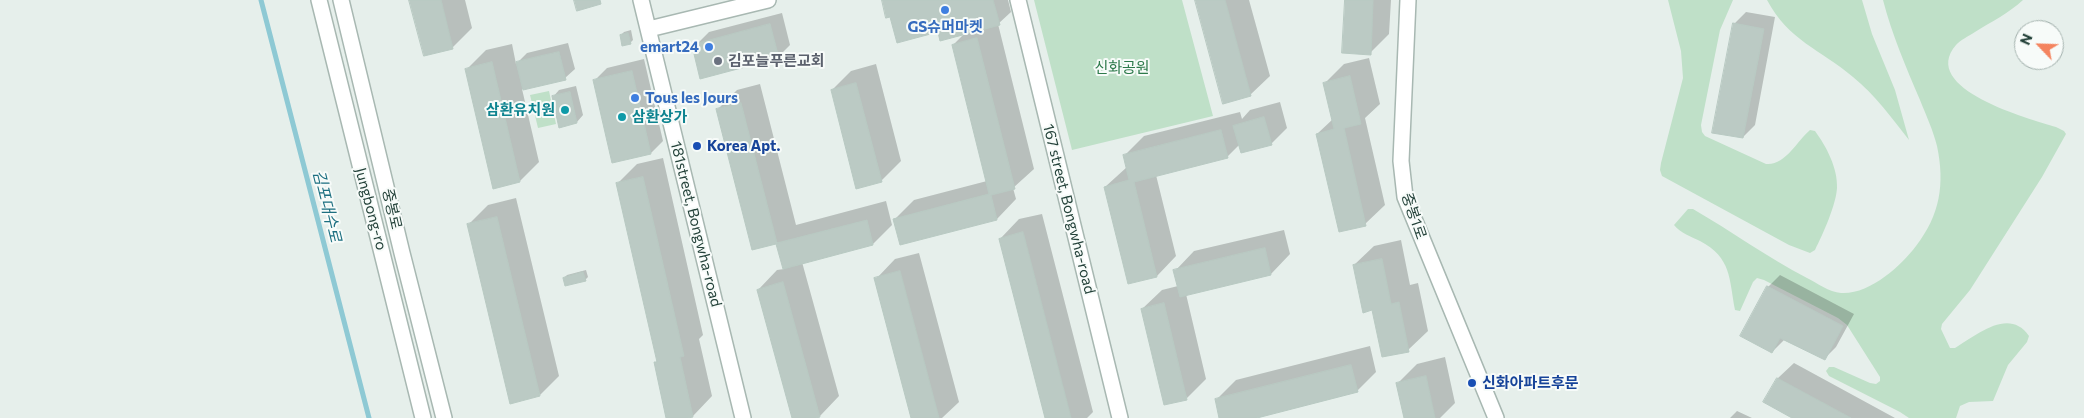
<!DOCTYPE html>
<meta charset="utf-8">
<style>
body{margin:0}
#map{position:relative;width:2084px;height:418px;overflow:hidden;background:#e6efeb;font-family:Commissioner,sans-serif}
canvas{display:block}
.north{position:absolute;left:2014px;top:20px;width:50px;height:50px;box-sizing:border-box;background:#f7fbf9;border:1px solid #a3b1ad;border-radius:50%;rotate:294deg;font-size:14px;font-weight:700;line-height:20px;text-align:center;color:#24423a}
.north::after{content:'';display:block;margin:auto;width:18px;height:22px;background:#f4845f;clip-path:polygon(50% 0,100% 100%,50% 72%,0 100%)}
</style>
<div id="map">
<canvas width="2084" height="418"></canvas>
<div class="north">N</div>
</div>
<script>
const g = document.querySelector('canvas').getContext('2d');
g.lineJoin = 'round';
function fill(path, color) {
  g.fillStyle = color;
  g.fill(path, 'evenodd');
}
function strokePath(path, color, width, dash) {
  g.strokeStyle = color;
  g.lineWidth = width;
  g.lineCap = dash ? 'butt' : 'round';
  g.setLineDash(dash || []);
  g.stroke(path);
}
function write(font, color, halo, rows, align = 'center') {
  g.font = font + ' Commissioner,"Noto Sans KR",sans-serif';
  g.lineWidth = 4;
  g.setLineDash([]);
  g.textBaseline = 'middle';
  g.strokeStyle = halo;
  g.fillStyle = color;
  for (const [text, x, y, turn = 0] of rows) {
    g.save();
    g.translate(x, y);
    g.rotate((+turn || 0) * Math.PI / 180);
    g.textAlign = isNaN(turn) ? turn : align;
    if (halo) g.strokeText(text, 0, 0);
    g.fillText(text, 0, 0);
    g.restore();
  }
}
fill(new Path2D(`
 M 1034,0 L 1182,0 L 1213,116 L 1072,150 Z
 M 1668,0 L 1733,0 L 1720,30 L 1701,125 L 1702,132 L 1705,136 L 1766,164 C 1785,166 1797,141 1810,130 L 1815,131 C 1826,146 1838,168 1837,188 C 1836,205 1823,234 1815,250 L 1810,253 L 1789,245 L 1662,176 L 1660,170 L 1661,163 L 1683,78 L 1681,51 Z
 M 1767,0 L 1862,0 L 1872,34 L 1895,90 L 1909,140 C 1892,118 1875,95 1853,77 C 1820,49 1789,41 1767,0 Z
 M 1883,0 L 2023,0 C 2009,13 1991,22 1975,32 C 1969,36 1960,40 1956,45 C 1918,89 2030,119 2056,127 L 2064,131 L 2066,134 L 2042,177 L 1970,290 L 1942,324 L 1941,329 L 1950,348 L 1955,348 C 1977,335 2009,307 2029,336 L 2027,342 L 2008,365 L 1993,401 L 1969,402 L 1960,406 L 1956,418 L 1909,418 L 1900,412 L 1829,376 L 1826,371 L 1829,367 L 1834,367 L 1870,383 L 1876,384 L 1880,381 L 1880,377 L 1847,325 L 1838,318 L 1764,280 L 1757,278 L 1753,282 L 1740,311 L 1735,310 C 1729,279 1732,258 1700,241 C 1692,237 1680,233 1674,225 L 1688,209 L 1693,209 C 1731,231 1767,257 1807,278 C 1817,283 1829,292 1841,293 C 1869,295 1901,266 1916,246 C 1940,215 1945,184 1937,146 C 1933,130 1926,115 1920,100 C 1906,67 1892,35 1883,0 Z
 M 549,91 L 556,124 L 538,128 L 530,95 Z`), '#bfe0c8');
fill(new Path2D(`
 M 411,0 L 465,0 L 472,28 L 453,47 L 425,55 Z
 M 883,0 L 1008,0 L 1011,12 L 998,24 L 1034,169 L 1013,188 L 1016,199 L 997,219 L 900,243 L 895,219 L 914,200 L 987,181 L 953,45 L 965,33 L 939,31 L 891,15 Z
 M 1196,0 L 1249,0 L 1270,76 L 1250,95 Z
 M 1346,0 L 1391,0 L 1389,34 L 1370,53 Z
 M 1746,12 L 1775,17 L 1755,125 L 1743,137 L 1734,24 Z
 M 782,13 L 790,45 L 778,57 L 697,44 L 709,32 Z
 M 631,30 L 633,40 L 630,43 L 621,35 L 624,32 Z
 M 568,43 L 575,69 L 565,78 L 522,89 L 539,162 L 520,181 L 467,69 L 486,50 L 512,44 L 516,64 L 527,53 Z
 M 1369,58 L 1380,104 L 1365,118 L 1385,205 L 1365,224 L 1317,134 L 1333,119 L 1325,83 L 1344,64 Z
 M 644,59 L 663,141 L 651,153 L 613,162 L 595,80 L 607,68 Z
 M 876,64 L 901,161 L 881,181 L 832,90 L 851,71 Z
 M 760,84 L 796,225 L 886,201 L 892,225 L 873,244 L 802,262 L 839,396 L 820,416 L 811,418 L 793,418 L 758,290 L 777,270 L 784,269 L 777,242 L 753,248 L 717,110 L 737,90 Z
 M 576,86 L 583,115 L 577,122 L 560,126 L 553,97 L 559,90 Z
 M 1280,102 L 1287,128 L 1271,144 L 1240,144 L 1227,157 L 1156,175 L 1176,256 L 1157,276 L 1129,283 L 1105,187 L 1127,167 L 1124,156 L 1144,136 L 1240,112 L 1242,119 L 1250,110 Z
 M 663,158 L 703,335 L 699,339 L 712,396 L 693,416 L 683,418 L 667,418 L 655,363 L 658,360 L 617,184 L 637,164 Z
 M 516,198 L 559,376 L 540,395 L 468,225 L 488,205 Z
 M 1042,214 L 1093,412 L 1087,418 L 1046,418 L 1000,239 L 1019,219 Z
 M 1284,230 L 1290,254 L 1271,274 L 1186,294 L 1206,379 L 1187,398 L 1142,309 L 1162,290 L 1178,286 L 1175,271 L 1194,251 Z
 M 1401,240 L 1410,285 L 1418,283 L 1428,331 L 1408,350 L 1373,309 L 1354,265 L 1374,246 Z
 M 919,253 L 959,402 L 942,418 L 913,418 L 876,279 L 895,259 Z
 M 586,270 L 588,277 L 585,280 L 564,278 L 567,275 Z
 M 1780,275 L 1854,314 L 1836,347 L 1824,359 L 1784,340 L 1772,352 L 1768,287 Z
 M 1370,346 L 1376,372 L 1357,391 L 1252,418 L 1221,418 L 1216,400 L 1236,380 Z
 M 1445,357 L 1455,403 L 1440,418 L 1406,418 L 1398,383 L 1417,364 Z
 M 1794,363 L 1895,418 L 1795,418 L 1765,402 L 1778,378 Z
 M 1737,411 L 1752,418 L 1730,418 Z`), '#0003');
strokePath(new Path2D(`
 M 261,0 L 369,418`), '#8ec9d4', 5);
const building = new Path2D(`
 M 409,0 L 441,0 L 453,49 L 424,56 Z
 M 574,0 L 600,0 L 601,4 L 577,11 Z
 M 882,0 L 993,0 L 1000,25 L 940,41 L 938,32 L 897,43 L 890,17 L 886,18 Z
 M 1195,0 L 1225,0 L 1251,96 L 1223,104 Z
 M 1345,0 L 1373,0 L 1371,55 L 1342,53 Z
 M 1733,23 L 1764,29 L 1743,138 L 1712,133 Z
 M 770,24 L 779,58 L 700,79 L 694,54 L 696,44 Z
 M 628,33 L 631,44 L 622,46 L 620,35 Z
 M 977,38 L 1015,189 L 991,195 L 997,220 L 900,245 L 893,219 L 989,194 L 952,45 Z
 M 559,52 L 566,80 L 523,90 L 516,62 Z
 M 492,62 L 520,182 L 493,189 L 465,69 Z
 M 632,71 L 651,154 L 612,163 L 593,80 Z
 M 1350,76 L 1361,124 L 1344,128 L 1366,226 L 1339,232 L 1316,134 L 1334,129 L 1323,83 Z
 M 856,83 L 882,182 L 856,189 L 831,90 Z
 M 570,92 L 577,123 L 559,128 L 552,96 Z
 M 741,103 L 777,243 L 867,220 L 873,245 L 783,269 L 776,244 L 752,250 L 716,109 Z
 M 1264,117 L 1272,145 L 1241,153 L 1233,126 Z
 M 1221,130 L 1228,158 L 1134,182 L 1157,277 L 1128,284 L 1104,187 L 1129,180 L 1123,155 Z
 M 643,177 L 684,356 L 680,357 L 693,417 L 688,418 L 666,418 L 654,362 L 657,362 L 616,183 Z
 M 497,217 L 540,396 L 510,404 L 467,224 Z
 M 1023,232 L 1071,418 L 1045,418 L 999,239 Z
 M 1265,248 L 1271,275 L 1180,297 L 1173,270 Z
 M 1382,259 L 1391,304 L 1399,302 L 1409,352 L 1382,357 L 1372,310 L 1363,313 L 1353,265 Z
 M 900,271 L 939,418 L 911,418 L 874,278 Z
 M 583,272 L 586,281 L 565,286 L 563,278 Z
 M 783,282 L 820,417 L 816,418 L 792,418 L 757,290 Z
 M 1767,286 L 1843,326 L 1825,360 L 1780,338 L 1772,353 L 1740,336 Z
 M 1164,303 L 1187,400 L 1164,405 L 1141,309 Z
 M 1351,365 L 1358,392 L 1257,418 L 1219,418 L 1215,399 Z
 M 1426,376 L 1435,418 L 1404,418 L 1396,383 Z
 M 1777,378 L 1851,418 L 1792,418 L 1763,402 Z`);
fill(building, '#bbcac4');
strokePath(building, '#b8c9c2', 1);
const minor = new Path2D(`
 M 319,0 L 423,418
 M 341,0 L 402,253 L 444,418
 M 641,0 L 743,418
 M 1018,0 L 1120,418
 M 1408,0 L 1401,161 L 1405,197 L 1496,418
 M 649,29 L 768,0`);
strokePath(minor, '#a8b8b2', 18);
strokePath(minor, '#fff', 15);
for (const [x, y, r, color] of [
 [945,10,5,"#3f7fe0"],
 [709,47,5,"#3f7fe0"],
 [718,61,5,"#6b7280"],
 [635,98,5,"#3f7fe0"],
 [565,110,5,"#0f9aa8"],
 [622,117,5,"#0f9aa8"],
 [697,146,5,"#1a4fb4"],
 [1472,383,5,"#1a4fb4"]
]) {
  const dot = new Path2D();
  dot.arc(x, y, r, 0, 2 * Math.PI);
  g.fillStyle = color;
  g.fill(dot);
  strokePath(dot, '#f7fbf9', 2);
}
write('bold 15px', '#366cbe', '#f7fbf9', [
 ["GS슈머마켓",945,27],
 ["emart24",699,47,"right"],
 ["Tous les Jours",645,98,"left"]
]);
write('bold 15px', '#5b616d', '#f7fbf9', [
 ["김포늘푸른교회",728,61]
], 'left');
write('15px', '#2d7a4b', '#f7fbf9', [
 ["신화공원",1122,68]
]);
write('bold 15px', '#0d838f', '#f7fbf9', [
 ["삼환유치원",555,110],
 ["삼환상가",632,117,"left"]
], 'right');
write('bold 15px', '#164399', '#f7fbf9', [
 ["Korea Apt.",707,146],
 ["신화아파트후문",1482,383]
], 'left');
write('15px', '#24423a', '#f7fbf9', [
 ["Jungbong-ro",371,209,75],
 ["중봉로",392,209,77],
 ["167 street, Bongwha-road",1069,209,76],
 ["중봉1로",1414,216,71],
 ["181street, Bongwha-road",696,224,76]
]);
write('italic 16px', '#1c6f80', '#f7fbf9', [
 ["김포대수로",327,206,76]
]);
</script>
